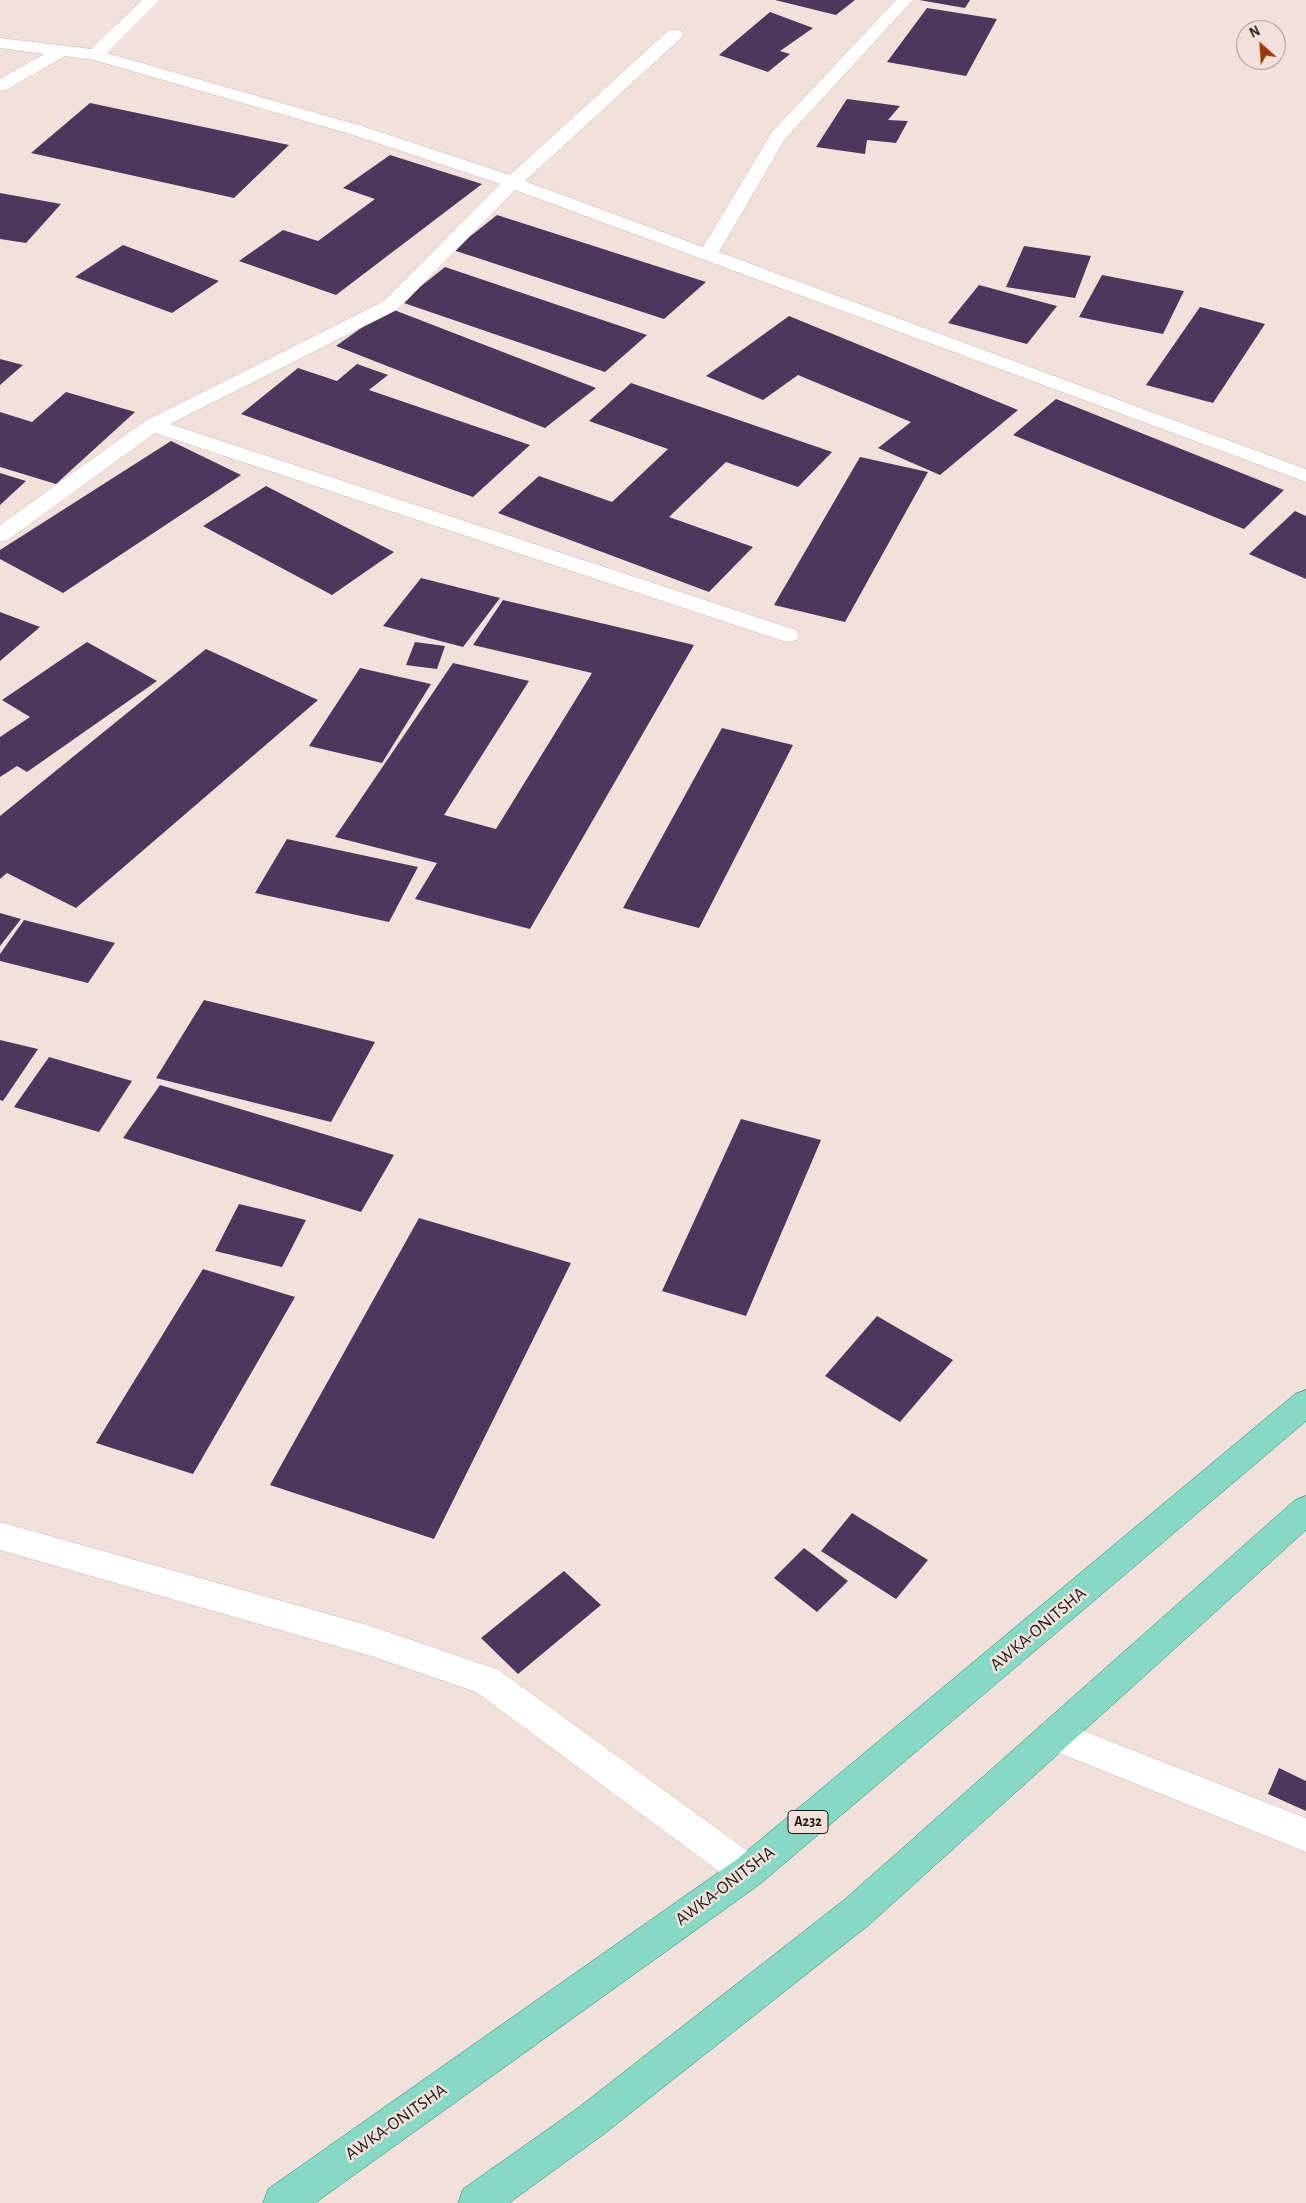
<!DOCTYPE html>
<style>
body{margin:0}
#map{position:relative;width:1306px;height:2203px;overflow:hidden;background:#f1e1da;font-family:"Alegreya Sans",sans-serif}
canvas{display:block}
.north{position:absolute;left:1236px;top:20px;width:50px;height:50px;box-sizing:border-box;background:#f1e1da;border:1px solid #9c918b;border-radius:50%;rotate:334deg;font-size:14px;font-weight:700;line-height:20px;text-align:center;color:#1d1815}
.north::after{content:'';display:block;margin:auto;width:18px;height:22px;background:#9c3806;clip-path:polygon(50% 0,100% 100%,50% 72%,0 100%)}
</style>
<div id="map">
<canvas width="1306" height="2203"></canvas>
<div class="north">N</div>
</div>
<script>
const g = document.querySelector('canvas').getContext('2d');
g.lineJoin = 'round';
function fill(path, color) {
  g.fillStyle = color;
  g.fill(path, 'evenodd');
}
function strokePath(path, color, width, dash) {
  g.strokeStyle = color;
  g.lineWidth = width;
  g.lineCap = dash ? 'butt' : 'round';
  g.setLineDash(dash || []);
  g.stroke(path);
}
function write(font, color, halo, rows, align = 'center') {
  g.font = font + ' "Alegreya Sans",sans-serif';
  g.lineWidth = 5;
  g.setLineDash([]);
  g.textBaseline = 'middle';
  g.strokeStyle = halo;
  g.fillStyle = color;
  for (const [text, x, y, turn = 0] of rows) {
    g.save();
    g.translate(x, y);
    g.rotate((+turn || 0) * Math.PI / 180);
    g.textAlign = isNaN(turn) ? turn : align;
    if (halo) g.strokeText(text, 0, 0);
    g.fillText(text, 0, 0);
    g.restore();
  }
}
fill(new Path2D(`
 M 775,0 L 855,0 L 836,15 Z
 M 919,0 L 970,0 L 965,8 Z
 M 927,8 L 997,19 L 966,76 L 887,62 Z
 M 770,12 L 813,28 L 780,51 L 790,54 L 768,72 L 719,55 Z
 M 847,99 L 900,106 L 888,120 L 908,121 L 896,143 L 867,140 L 865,154 L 816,147 Z
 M 90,103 L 289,145 L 234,198 L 31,153 Z
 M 390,155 L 482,184 L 336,295 L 239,261 L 283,230 L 318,241 L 375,199 L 343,188 Z
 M 0,193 L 61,204 L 26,243 L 0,239 Z
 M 497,215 L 706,282 L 664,319 L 453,250 Z
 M 123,245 L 219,281 L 172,313 L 75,277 Z
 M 1024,246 L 1091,256 L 1075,298 L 1006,287 Z
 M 445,267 L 647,335 L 605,372 L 401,302 Z
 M 1102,275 L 1184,291 L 1163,334 L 1079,317 Z
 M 979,285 L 1057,306 L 1027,344 L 948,323 Z
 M 1200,307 L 1265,324 L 1213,403 L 1146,385 Z
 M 389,308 L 596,388 L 545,428 L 336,346 Z
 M 789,316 L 1018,410 L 940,475 L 878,448 L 911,422 L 798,375 L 763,400 L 706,376 Z
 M 0,359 L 23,365 L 0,385 Z
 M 357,364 L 388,375 L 369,390 L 530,445 L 473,497 L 241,414 L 298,368 L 337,381 Z
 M 631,383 L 832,452 L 798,487 L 726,462 L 669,517 L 753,547 L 709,592 L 498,513 L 539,476 L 612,502 L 668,449 L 589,421 Z
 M 66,392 L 135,412 L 56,484 L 0,467 L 0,412 L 32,422 Z
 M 1056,399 L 1284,490 L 1244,529 L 1013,435 Z
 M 171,441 L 241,475 L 63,593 L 0,559 L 0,550 Z
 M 860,457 L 928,472 L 845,622 L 774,605 Z
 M 0,473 L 26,481 L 0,505 Z
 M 266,486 L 394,552 L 332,595 L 203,526 Z
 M 1295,511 L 1306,516 L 1306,579 L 1249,554 Z
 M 421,578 L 500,598 L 463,647 L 383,626 Z
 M 503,600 L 694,645 L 530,929 L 415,899 L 437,863 L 335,837 L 453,663 L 529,681 L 444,815 L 496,829 L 592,673 L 473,645 Z
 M 0,612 L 40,627 L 0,661 Z
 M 87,642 L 157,681 L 27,772 L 17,766 L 0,777 L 0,737 L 30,717 L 2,700 Z
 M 415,642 L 445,646 L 437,669 L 406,665 Z
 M 206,649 L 318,700 L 76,908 L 7,873 L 0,879 L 0,816 Z
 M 360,668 L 431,684 L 382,763 L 309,746 Z
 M 722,728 L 793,745 L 699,928 L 623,908 Z
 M 287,839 L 418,867 L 389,922 L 255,893 Z
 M 0,913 L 21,919 L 0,946 Z
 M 24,920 L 115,943 L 88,983 L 0,961 L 0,954 Z
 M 204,1000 L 375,1042 L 331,1122 L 156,1078 Z
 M 0,1040 L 38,1049 L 3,1101 L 0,1100 Z
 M 49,1057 L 132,1081 L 99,1132 L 14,1107 Z
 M 160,1085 L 394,1155 L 361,1212 L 123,1138 Z
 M 741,1119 L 821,1140 L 746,1316 L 662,1291 Z
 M 239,1204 L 306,1220 L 282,1267 L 215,1251 Z
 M 419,1218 L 571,1263 L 434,1539 L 270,1485 Z
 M 203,1269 L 295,1297 L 193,1474 L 96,1443 Z
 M 877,1316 L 953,1360 L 900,1422 L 825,1376 Z
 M 852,1513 L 928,1560 L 896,1599 L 821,1551 Z
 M 804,1548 L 848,1581 L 817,1612 L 774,1578 Z
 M 564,1571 L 601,1605 L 518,1674 L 481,1638 Z
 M 1279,1768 L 1306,1781 L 1306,1811 L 1268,1794 Z`), '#4b385c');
const minor = new Path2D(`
 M 142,0 L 160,0 L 107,53 L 362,126 L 510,175 L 669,30 L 681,30 L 683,34 L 681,38 L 525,181 L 703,247 L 772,132 L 896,0 L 913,0 L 785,139 L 719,252 L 1306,469 L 1306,482 L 515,190 L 398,309 L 170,424 L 796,630 L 799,635 L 796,640 L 788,642 L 780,640 L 155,433 L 8,540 L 0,542 L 0,525 L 145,421 L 384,301 L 500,184 L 350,134 L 94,60 L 65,56 L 6,90 L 0,91 L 0,79 L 44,54 L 0,48 L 0,38 L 91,49 Z
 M 0,1522 L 371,1626 L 499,1670 L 760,1860 L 766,1872 L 760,1884 L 748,1889 L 736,1884 L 476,1692 L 371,1656 L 0,1550 Z
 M 1056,1720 L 1306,1818 L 1306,1852 L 1044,1747 L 1039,1736 L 1044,1725 Z`);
const primary = new Path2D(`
 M 1306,1390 L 1306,1421 L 760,1884 L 315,2203 L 263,2203 L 268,2189 L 736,1860 L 1295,1394 Z
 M 1306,1496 L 1306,1530 L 870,1924 L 604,2134 L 509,2203 L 458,2203 L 463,2189 L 578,2108 L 844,1900 L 1295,1500 Z`);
strokePath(minor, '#c6b7b0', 1);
strokePath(primary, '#2c856f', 1);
fill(minor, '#fff');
fill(primary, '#85d9c5');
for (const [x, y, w] of [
 [808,1822,40]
]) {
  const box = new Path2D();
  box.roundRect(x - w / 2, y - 11.5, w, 23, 4);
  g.fillStyle = '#f1e1da';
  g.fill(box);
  strokePath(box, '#1d1815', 1);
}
write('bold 14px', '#1d1815', null, [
 ["A232",808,1822]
]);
write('18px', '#1d1815', '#f1e1da', [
 ["AWKA-ONITSHA",1038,1629,-40],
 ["AWKA-ONITSHA",725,1886,-37],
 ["AWKA-ONITSHA",396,2122,-35]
]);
</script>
